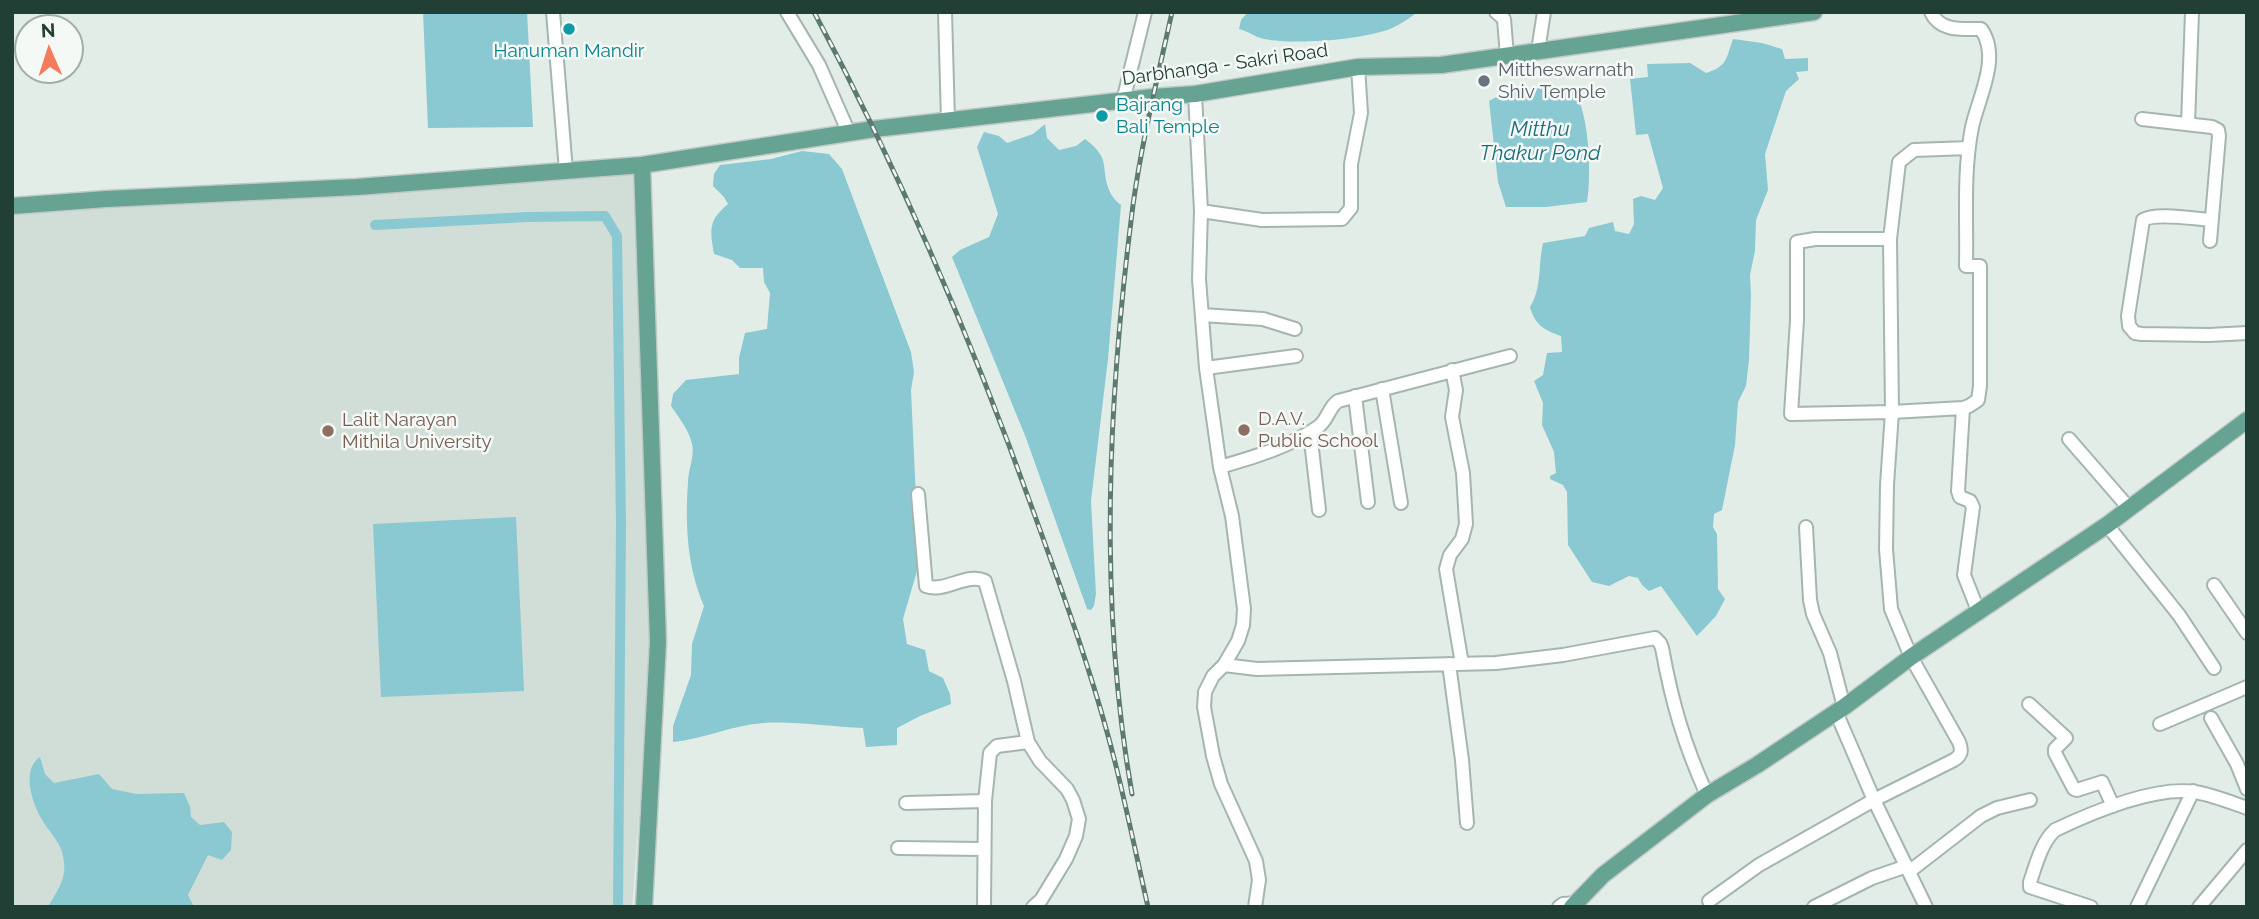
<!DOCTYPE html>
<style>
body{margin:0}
#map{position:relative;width:2259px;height:919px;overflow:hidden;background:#e3ede8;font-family:Raleway,sans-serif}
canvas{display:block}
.frame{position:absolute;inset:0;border:14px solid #223f36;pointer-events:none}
.north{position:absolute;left:14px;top:14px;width:70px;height:70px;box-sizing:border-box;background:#f4f9f6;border:2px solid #a0afa9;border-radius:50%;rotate:357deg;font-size:19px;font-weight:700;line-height:28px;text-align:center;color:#223f36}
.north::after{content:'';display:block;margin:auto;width:24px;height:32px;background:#f47c5a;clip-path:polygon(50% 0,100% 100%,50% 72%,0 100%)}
</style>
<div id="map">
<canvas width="2259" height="919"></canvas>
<div class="frame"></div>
<div class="north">N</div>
</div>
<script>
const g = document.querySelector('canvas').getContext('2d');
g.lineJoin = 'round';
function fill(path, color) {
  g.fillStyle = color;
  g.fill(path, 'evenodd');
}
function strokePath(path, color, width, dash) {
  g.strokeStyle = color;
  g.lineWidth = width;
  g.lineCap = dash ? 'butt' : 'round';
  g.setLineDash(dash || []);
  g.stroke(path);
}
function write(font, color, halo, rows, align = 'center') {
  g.font = font + ' Raleway,sans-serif';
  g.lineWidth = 5;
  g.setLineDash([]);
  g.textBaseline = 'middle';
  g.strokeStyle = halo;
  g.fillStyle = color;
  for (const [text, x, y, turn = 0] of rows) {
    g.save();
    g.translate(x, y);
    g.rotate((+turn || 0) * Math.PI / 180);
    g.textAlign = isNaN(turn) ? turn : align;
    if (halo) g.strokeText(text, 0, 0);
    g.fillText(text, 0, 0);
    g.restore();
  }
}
fill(new Path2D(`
 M 631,171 L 636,180 L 652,647 L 632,907 L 12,907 L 12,214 L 437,189 Z`), '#d1ddd7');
fill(new Path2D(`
 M 423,12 L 527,12 L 533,127 L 428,128 Z
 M 1248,12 L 1418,12 C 1409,18 1400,25 1390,29 C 1360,40 1295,45 1264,39 C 1255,37 1248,31 1239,29 L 1241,20 Z
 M 1733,39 L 1762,43 L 1782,49 L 1785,59 L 1808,58 L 1808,71 L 1796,72 L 1799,79 L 1786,91 L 1765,154 L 1768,190 L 1756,220 L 1755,251 L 1750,275 L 1751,295 L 1749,360 L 1746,386 L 1738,402 L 1735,445 L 1722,510 L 1714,514 L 1713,527 L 1717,534 L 1718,589 L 1725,599 L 1716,616 L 1697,636 L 1661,586 L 1649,591 L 1642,585 L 1638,578 L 1629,576 L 1609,586 L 1592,582 L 1568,545 L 1567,492 L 1563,485 L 1550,479 L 1550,476 L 1556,473 L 1554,452 L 1542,425 L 1543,403 L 1534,381 L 1543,375 L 1547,353 L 1562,352 L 1561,336 C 1544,330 1535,325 1530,307 C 1542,288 1538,265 1543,243 L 1585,236 L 1589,228 L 1613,222 L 1615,231 L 1629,234 L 1634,224 L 1633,199 L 1641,196 L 1655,200 L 1663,188 L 1648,134 L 1636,135 L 1630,79 L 1648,77 L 1647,64 L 1690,63 L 1706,73 C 1728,66 1726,58 1733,39 Z
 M 1572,87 C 1589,108 1592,174 1587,202 L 1546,207 L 1506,207 L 1498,182 L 1489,101 C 1512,86 1546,88 1572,87 Z
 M 1045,124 L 1047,138 L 1059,150 L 1076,146 L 1085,139 C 1113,160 1099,167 1110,192 C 1112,197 1117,202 1121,205 L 1108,359 L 1091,501 L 1096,594 L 1094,606 L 1091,610 L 1087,609 L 1026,438 L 952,257 L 960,250 L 989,237 L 998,214 L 977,147 L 984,132 L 999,136 L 1007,143 L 1033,134 Z
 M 802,151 L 829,154 L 842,169 L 911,352 L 914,372 L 911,390 L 919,564 L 903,619 L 907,644 L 925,650 L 929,671 L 943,678 L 950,694 L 951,704 L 920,716 L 897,728 L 897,745 L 866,747 L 863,728 C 832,727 794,721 764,723 C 732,725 704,739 673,742 L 673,726 L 691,675 L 692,644 L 704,606 C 687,567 685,524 688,482 C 688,471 695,455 692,444 C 689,430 679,418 671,406 L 673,394 L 686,380 L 739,374 L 739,358 L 745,333 L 767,329 L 770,293 L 764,282 L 763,268 L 740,268 L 732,260 L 714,254 C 710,229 708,221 728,204 L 724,197 L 713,186 L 714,174 L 720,165 L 771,159 Z
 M 516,517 L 524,691 L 381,697 L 373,524 Z
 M 40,757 L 45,774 L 54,783 L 99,774 L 112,789 L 136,794 L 184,793 L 190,807 L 191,817 L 200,825 L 224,822 L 232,832 L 231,850 L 222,860 L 208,855 L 188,895 L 194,907 L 48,907 C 58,889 68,878 63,856 C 61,842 47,830 41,818 C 32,803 21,769 40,757 Z`), '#8ac9d2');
strokePath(new Path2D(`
 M 375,225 L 528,217 L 605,216 L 617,236 L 621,524 L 618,907`), '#8ac9d2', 10);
const minor = new Path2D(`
 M 553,12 L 566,171
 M 787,12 L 819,65 L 849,133
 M 945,12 L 948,121
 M 1496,12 L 1504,19 L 1507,56
 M 1931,12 C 1940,32 1962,29 1981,29 C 2001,57 1979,96 1972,127 C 1963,173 1967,219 1966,266 L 1980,266 L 1980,386 L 1978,400 L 1969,406 L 1963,408 L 1958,491 L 1960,497 L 1970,501 L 1973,507 L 1964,575 L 1979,613
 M 1538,51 L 1544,12
 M 1195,94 L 1201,211 L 1199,279 L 1206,368 L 1220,467 L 1232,516 L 1244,609 L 1243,625 L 1238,641 L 1224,665 L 1213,676 L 1205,692 L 1204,707 L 1213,756 L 1221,784 L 1256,861 L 1259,880 L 1255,907
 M 1123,101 L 1145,12
 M 2142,119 L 2212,127 L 2218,130 L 2219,136 L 2210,241
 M 2188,124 L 2192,12
 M 1201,211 L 1262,220 L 1342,219 L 1351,208 L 1351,164 L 1361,113 L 1358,67
 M 2212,220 C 2195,219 2155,212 2143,220 L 2128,316 L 2129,326 L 2135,333 L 2142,334 L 2209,335 L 2247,333
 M 1890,239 L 1815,239 L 1797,242 L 1797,320 L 1791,414 L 1892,412 L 1963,408
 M 1202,315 L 1263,319 L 1295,329
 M 1206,368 L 1296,356
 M 1452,370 L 1456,390 L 1452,417 L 1463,473 L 1466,524 L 1462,539 L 1450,555 L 1446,569 L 1462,664
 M 1382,389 L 1401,503
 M 1355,396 L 1368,502
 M 1310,432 L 1319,510
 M 2069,439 L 2128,507
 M 1220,467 C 1254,457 1289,447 1318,427 C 1328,420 1328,408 1338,401 L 1510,356
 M 918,494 L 926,586 C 945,593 967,572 985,581 L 1014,681 L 1028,742 L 1040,761 L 1067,789 L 1073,800 L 1079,819 L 1076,836 L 1066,859 L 1041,900 L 1033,907
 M 2107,525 L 2179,615 L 2214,668
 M 1806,527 L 1810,600 L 1813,614 L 1830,653 L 1844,707
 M 2214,585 L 2247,633
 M 1449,664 L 1462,760 L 1467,823
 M 1224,665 L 1257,669 L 1496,663 L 1563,655 L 1655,638 L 1660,643 L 1662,648 C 1672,703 1684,744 1707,795
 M 2029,704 L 2066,738 L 2055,749 L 2055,753 L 2074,789 L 2077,790 L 2102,782 L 2113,806
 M 1836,712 L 1874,800 L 1926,907
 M 2211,718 L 2237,764 L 2247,789
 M 2160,724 L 2247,687
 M 906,803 L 985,801
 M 898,848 L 983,849
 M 1910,871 L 1981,816 L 1997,808 L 2030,800
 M 1709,901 L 1759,865 L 1874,800 L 1954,760 C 1962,755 1962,750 1959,742 L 1911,657 L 1891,609 L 1886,549 L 1887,485 L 1892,412 L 1890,239 L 1899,162 L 1914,150 L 1969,148
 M 984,907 L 985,801 L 990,753 L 997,746 L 1028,742
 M 1559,907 L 1563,904 L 1579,903
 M 1814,907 L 1872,878 L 1907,866
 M 2091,907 L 2030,887 L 2030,882 C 2036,865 2041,843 2055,830 C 2091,813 2155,786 2195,792 C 2213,795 2230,802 2247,808
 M 2137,907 L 2193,791
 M 2199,907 L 2247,850`);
const major = new Path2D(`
 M 642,165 L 658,642 L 644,907
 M 12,206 L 106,199 L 357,187 L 642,165 L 874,129 L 1153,97 L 1195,94 L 1358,67 L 1441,65 L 1814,12
 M 1572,907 L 1603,875 L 1707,795 L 1757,765 L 1844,707 L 1911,657 L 2107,525 L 2247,420`);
strokePath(minor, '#a5b5af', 16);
strokePath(major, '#c1c9c7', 19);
strokePath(minor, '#fff', 12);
strokePath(major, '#67a392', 16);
const rail = new Path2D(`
 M 814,12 C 901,174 973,343 1035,516 C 1064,596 1094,679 1115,762 C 1127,810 1137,859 1148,907
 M 1132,794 C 1098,600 1108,399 1133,205 C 1142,140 1158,76 1172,12`);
strokePath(rail, '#5d7a71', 5);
strokePath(rail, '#f4f9f6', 2.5, [8]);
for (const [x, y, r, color] of [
 [569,29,7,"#0f9aa8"],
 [1484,81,7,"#6b7280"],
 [1102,116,7,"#0f9aa8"],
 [1244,430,7,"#8d6e63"],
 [328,431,7,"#8d6e63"]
]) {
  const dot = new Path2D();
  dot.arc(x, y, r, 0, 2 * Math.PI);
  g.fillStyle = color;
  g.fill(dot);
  strokePath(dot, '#f4f9f6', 2.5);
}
write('19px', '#0d838f', '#f4f9f6', [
 ["Hanuman Mandir",569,51],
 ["Bajrang",1116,105,"left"],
 ["Bali Temple",1116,127,"left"]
]);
write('19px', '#223f36', '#f4f9f6', [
 ["Darbhanga - Sakri Road",1225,65,-8]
]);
write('19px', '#5b616d', '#f4f9f6', [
 ["Mittheswarnath",1498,70],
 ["Shiv Temple",1498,92]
], 'left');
write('19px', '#785e54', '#f4f9f6', [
 ["D.A.V.",1258,419],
 ["Public School",1258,441],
 ["Lalit Narayan",342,420],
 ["Mithila University",342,442]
], 'left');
write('italic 21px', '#1b6e7c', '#f4f9f6', [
 ["Mitthu",1540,130],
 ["Thakur Pond",1540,154]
]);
</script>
